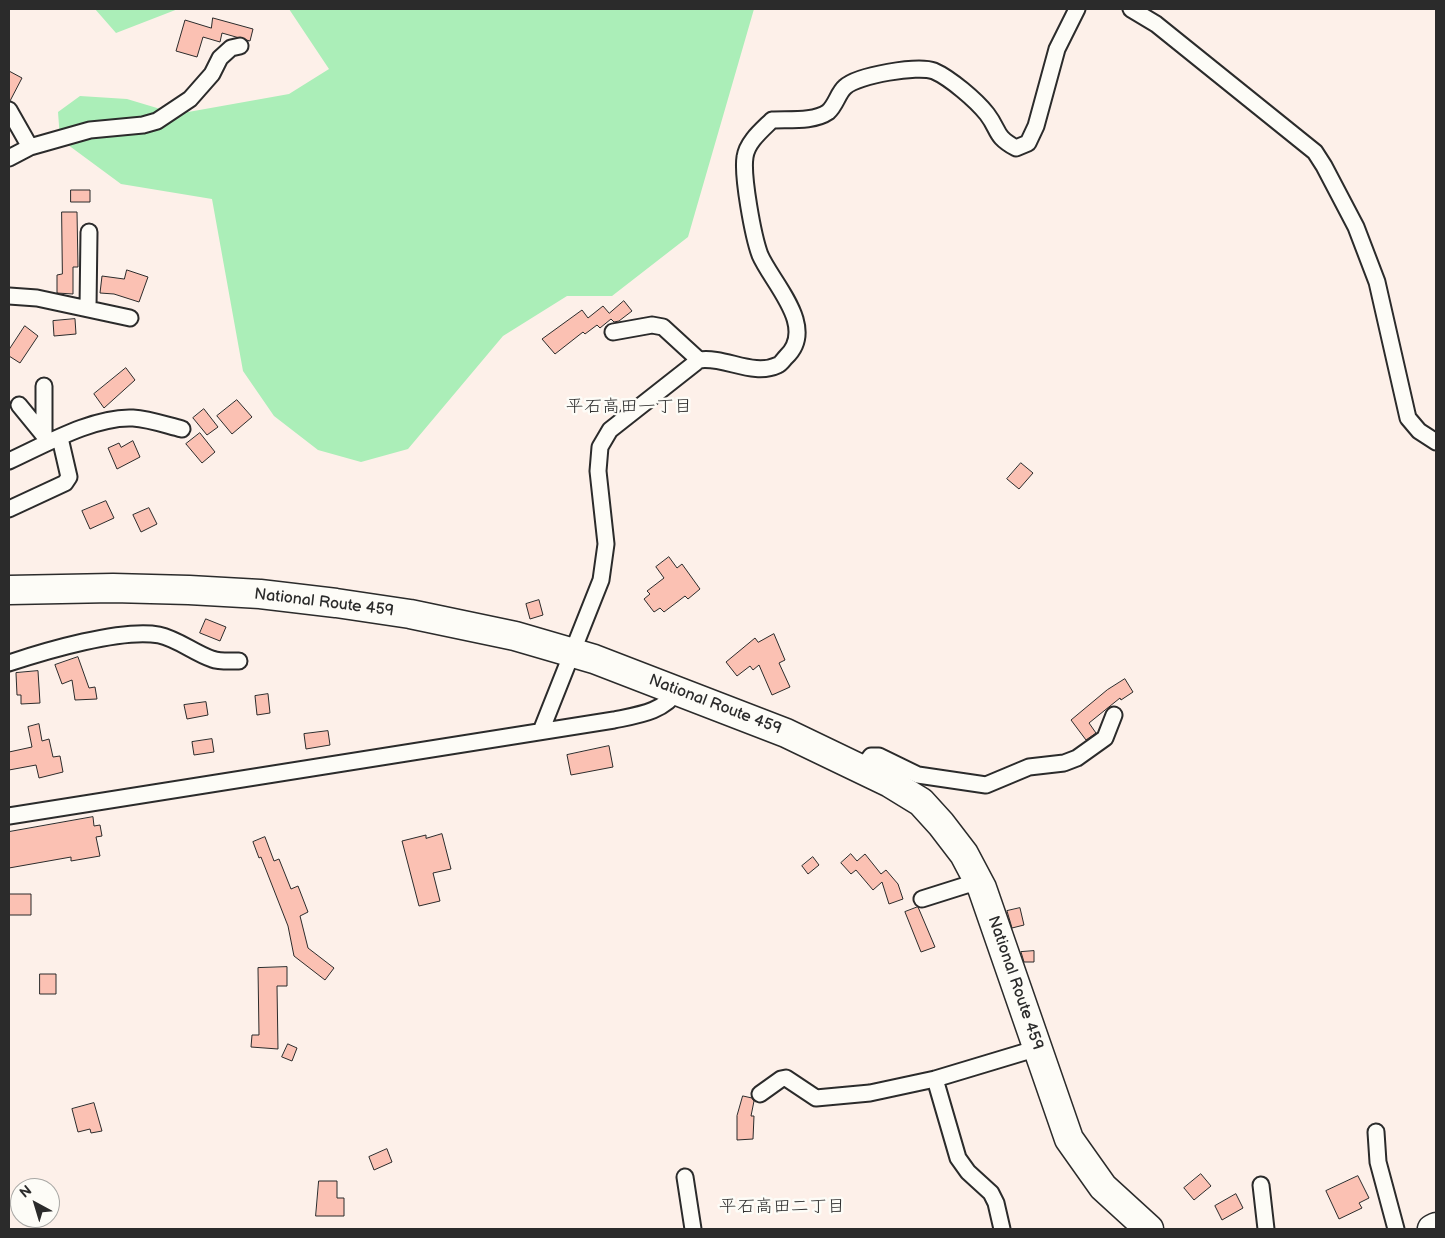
<!DOCTYPE html>
<meta charset="utf-8">
<style>
body{margin:0}
#map{position:relative;width:1445px;height:1238px;overflow:hidden;background:#fdf0e9;font-family:"Balsamiq Sans",sans-serif}
canvas{display:block}
.frame{position:absolute;inset:0;border:10px solid #2b2b2b;pointer-events:none}
.north{position:absolute;left:10px;top:1178px;width:50px;height:50px;box-sizing:border-box;background:#fdfcf7;border:1px solid #a9a8a5;border-radius:50%;rotate:321deg;font-size:14px;font-weight:700;line-height:20px;text-align:center;color:#2b2b2b}
.north::after{content:'';display:block;margin:auto;width:18px;height:22px;background:#2b2b2b;clip-path:polygon(50% 0,100% 100%,50% 72%,0 100%)}
</style>
<div id="map">
<canvas width="1445" height="1238"></canvas>
<div class="frame"></div>
<div class="north">N</div>
</div>
<script>
const g = document.querySelector('canvas').getContext('2d');
g.lineJoin = 'round';
function fill(path, color) {
  g.fillStyle = color;
  g.fill(path, 'evenodd');
}
function strokePath(path, color, width, dash) {
  g.strokeStyle = color;
  g.lineWidth = width;
  g.lineCap = dash ? 'butt' : 'round';
  g.setLineDash(dash || []);
  g.stroke(path);
}
function write(font, color, halo, rows, align = 'center') {
  g.font = font + ' "Balsamiq Sans","Klee One",sans-serif';
  g.lineWidth = 5;
  g.setLineDash([]);
  g.textBaseline = 'middle';
  g.strokeStyle = halo;
  g.fillStyle = color;
  for (const [text, x, y, turn = 0] of rows) {
    g.save();
    g.translate(x, y);
    g.rotate((+turn || 0) * Math.PI / 180);
    g.textAlign = isNaN(turn) ? turn : align;
    if (halo) g.strokeText(text, 0, 0);
    g.fillText(text, 0, 0);
    g.restore();
  }
}
fill(new Path2D(`
 M 95,9 L 178,9 L 116,33 Z
 M 289,9 L 754,9 L 688,237 L 612,296 L 567,296 L 503,336 L 408,449 L 361,462 L 318,450 L 274,416 L 243,371 L 212,199 L 121,184 L 60,139 L 58,112 L 80,96 L 127,99 L 177,114 L 289,94 L 329,69 Z`), '#abeeb8');
const building = new Path2D(`
 M 213,18 L 253,29 L 250,41 L 222,33 L 220,42 L 203,37 L 197,57 L 176,51 L 185,20 L 211,28 Z
 M 9,71 L 22,78 L 10,101 L 9,101 Z
 M 71,190 L 90,190 L 90,202 L 71,202 Z
 M 62,212 L 77,212 L 78,267 L 73,267 L 73,294 L 57,293 L 57,275 L 62,274 Z
 M 127,270 L 148,277 L 139,302 L 114,294 L 100,293 L 102,276 L 124,279 Z
 M 624,301 L 632,311 L 619,321 L 614,322 L 611,319 L 600,328 L 597,325 L 585,334 L 583,332 L 555,354 L 542,339 L 582,310 L 588,318 L 603,306 L 609,313 Z
 M 75,319 L 76,334 L 54,336 L 53,321 Z
 M 25,326 L 38,336 L 20,363 L 9,356 L 9,350 Z
 M 126,368 L 135,380 L 104,408 L 94,394 Z
 M 237,400 L 252,417 L 232,434 L 217,416 Z
 M 204,409 L 218,427 L 207,435 L 193,418 Z
 M 200,433 L 215,452 L 202,463 L 186,444 Z
 M 133,441 L 140,457 L 117,469 L 108,448 L 119,443 L 121,447 Z
 M 1021,463 L 1033,473 L 1019,489 L 1007,479 Z
 M 106,501 L 114,518 L 90,529 L 82,511 Z
 M 149,508 L 157,524 L 141,532 L 133,515 Z
 M 669,557 L 677,568 L 682,564 L 700,589 L 688,599 L 685,596 L 664,612 L 660,608 L 654,612 L 644,599 L 650,594 L 647,591 L 664,578 L 656,567 Z
 M 539,600 L 543,615 L 530,619 L 526,604 Z
 M 206,619 L 226,627 L 220,641 L 200,633 Z
 M 774,634 L 785,660 L 779,663 L 790,687 L 772,695 L 759,665 L 753,670 L 750,666 L 737,676 L 726,662 L 755,638 L 758,642 Z
 M 78,657 L 89,688 L 95,687 L 97,699 L 75,700 L 72,680 L 62,684 L 55,665 Z
 M 38,671 L 40,703 L 21,704 L 21,695 L 17,695 L 16,673 Z
 M 1125,679 L 1133,692 L 1121,700 L 1120,698 L 1089,723 L 1096,733 L 1086,740 L 1071,720 L 1107,690 Z
 M 268,694 L 270,713 L 257,715 L 255,696 Z
 M 206,702 L 208,715 L 187,719 L 184,705 Z
 M 39,724 L 42,741 L 49,739 L 53,757 L 60,756 L 63,772 L 39,778 L 36,765 L 9,770 L 9,752 L 32,747 L 28,727 Z
 M 328,731 L 330,745 L 306,749 L 304,734 Z
 M 212,739 L 214,752 L 194,755 L 192,742 Z
 M 609,746 L 613,767 L 571,775 L 567,755 Z
 M 93,817 L 94,826 L 100,825 L 102,836 L 96,837 L 100,856 L 71,861 L 71,857 L 9,868 L 9,832 Z
 M 442,834 L 451,869 L 433,873 L 440,901 L 419,906 L 402,841 L 426,835 L 426,838 Z
 M 265,837 L 274,861 L 279,859 L 291,889 L 298,886 L 308,912 L 300,916 L 308,948 L 334,968 L 325,980 L 294,956 L 288,926 L 261,857 L 259,858 L 253,842 Z
 M 851,854 L 857,861 L 865,854 L 881,874 L 886,870 L 898,884 L 903,899 L 889,904 L 882,882 L 873,890 L 856,870 L 851,874 L 841,863 Z
 M 813,857 L 819,865 L 808,874 L 802,866 Z
 M 9,894 L 31,894 L 31,915 L 9,915 Z
 M 918,907 L 935,947 L 921,952 L 905,912 Z
 M 1020,908 L 1024,925 L 1012,928 L 1007,911 Z
 M 1034,951 L 1034,962 L 1024,962 L 1021,952 Z
 M 287,967 L 287,986 L 277,986 L 278,1049 L 251,1047 L 252,1035 L 259,1035 L 258,968 Z
 M 40,974 L 56,974 L 56,994 L 40,994 Z
 M 288,1044 L 297,1048 L 292,1061 L 282,1057 Z
 M 743,1096 L 752,1098 L 754,1101 L 751,1116 L 754,1116 L 753,1139 L 737,1140 L 737,1116 Z
 M 94,1103 L 102,1131 L 91,1133 L 90,1129 L 78,1132 L 72,1109 Z
 M 387,1149 L 392,1162 L 374,1170 L 369,1157 Z
 M 1201,1174 L 1211,1186 L 1194,1200 L 1184,1188 Z
 M 1358,1176 L 1369,1198 L 1359,1203 L 1362,1208 L 1339,1219 L 1326,1191 Z
 M 319,1181 L 337,1181 L 337,1198 L 344,1198 L 344,1216 L 316,1216 Z
 M 1236,1194 L 1243,1208 L 1222,1220 L 1215,1206 Z`);
fill(building, '#fbc1b3');
strokePath(building, '#2b2b2b', 1);
const street = new Path2D(`
 M 1131,9 L 1156,24 L 1315,152 L 1324,166 L 1356,227 L 1377,282 L 1408,418 L 1419,431 L 1436,442
 M 9,110 L 30,147 L 9,158
 M 30,147 L 90,130 L 143,125 L 157,121 L 190,99 L 212,74 L 220,58 L 231,48 L 240,46
 M 9,296 L 37,298 L 130,318
 M 88,308 L 89,232
 M 613,332 L 652,325 L 663,327 L 699,360
 M 19,405 L 46,438
 M 44,436 L 44,386
 M 9,461 C 44,445 94,416 133,418 C 149,419 166,425 182,429
 M 9,509 L 65,483 L 69,477 L 60,438
 M 9,663 C 45,651 122,628 159,635 C 178,639 194,653 212,659 C 220,662 230,661 239,661
 M 541,731 L 601,580 L 606,544 L 598,471 L 600,447 L 610,430 L 699,360 C 725,356 753,377 778,365 C 781,364 784,359 786,357 C 818,327 772,283 760,255 C 753,236 742,176 745,157 C 747,142 762,130 772,120 C 788,119 814,122 828,112 C 836,105 838,93 845,87 C 858,75 918,65 934,71 C 950,78 976,100 987,114 C 1000,131 994,136 1016,148 L 1028,143 L 1036,126 L 1057,49 L 1077,9
 M 862,768 L 871,756 L 879,756 L 918,775 L 986,785 L 1029,767 L 1064,763 L 1077,758 L 1105,738 L 1114,715
 M 9,816 L 614,720 C 638,715 664,712 678,690
 M 922,899 L 979,881
 M 935,1079 L 958,1158 L 968,1172 L 991,1193 L 996,1203 L 1002,1229
 M 760,1094 L 781,1079 L 786,1078 L 816,1098 L 870,1093 L 935,1079 L 1038,1048
 M 1376,1132 L 1378,1162 L 1396,1229
 M 685,1177 L 693,1229
 M 1261,1185 L 1266,1229`);
const highway = new Path2D(`
 M 9,590 L 113,588 L 189,590 L 260,594 L 336,603 L 410,614 L 515,636 L 594,659 L 786,733 L 890,783 L 921,802 L 941,824 L 964,854 L 982,888 L 1069,1139 L 1103,1187 L 1149,1229
 M 1432,1229 L 1436,1227`);
strokePath(street, '#2b2b2b', 19);
strokePath(highway, '#2b2b2b', 31);
strokePath(street, '#fdfcf7', 15);
strokePath(highway, '#fdfcf7', 28);
write('16px', '#2b2b2b', '#fdfcf7', [
 ["National Route 459",324,603,7],
 ["National Route 459",715,705,21],
 ["National Route 459",1015,983,71]
]);
write('18px', '#2b2b2b', '#fdfcf7', [
 ["平石高田一丁目",629,407],
 ["平石高田二丁目",782,1207]
]);
</script>
